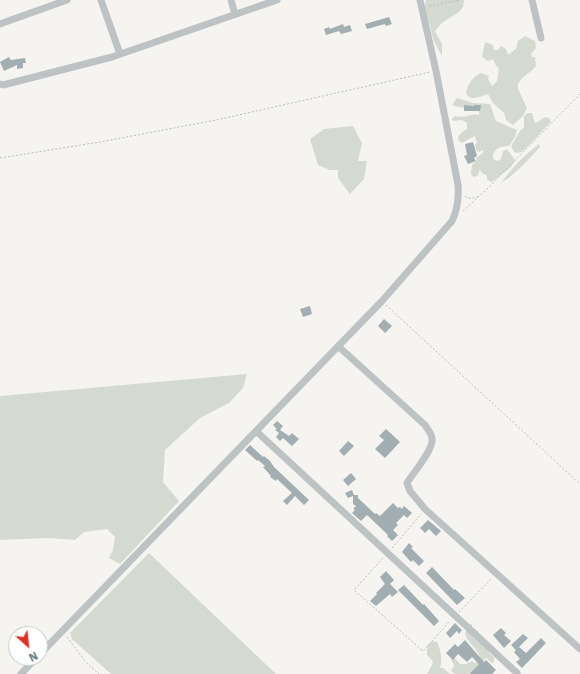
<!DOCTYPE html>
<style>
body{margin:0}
#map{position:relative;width:580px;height:674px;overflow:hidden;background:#f5f4f1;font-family:"Work Sans",sans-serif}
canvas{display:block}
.north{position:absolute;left:8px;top:626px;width:40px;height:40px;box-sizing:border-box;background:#fff;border:1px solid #c1cacd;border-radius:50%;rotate:153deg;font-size:11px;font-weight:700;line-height:16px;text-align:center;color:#637a82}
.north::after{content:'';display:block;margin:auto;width:14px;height:18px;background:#e42c22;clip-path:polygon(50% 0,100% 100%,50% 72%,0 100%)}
</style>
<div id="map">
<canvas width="580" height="674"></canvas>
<div class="north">N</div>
</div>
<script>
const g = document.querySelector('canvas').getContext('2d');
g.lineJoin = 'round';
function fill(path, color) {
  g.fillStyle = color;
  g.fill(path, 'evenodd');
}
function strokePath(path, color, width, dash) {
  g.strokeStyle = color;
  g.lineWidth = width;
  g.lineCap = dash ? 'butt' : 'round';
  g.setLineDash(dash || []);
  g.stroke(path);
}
fill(new Path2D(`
 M 426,0 L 464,0 L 463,7 L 459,12 L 442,23 L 435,31 L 442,44 L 442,56 C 438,49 434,42 432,35 C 431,32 431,28 430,25 C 427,16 423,10 426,0 Z
 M 525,36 L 535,41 L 536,48 L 531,54 L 532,57 L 535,57 L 536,66 C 530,74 524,74 518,84 L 518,89 L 527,108 L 523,116 L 513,125 L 506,120 L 504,113 L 493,103 L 488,94 C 481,96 472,102 466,94 C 467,85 472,77 481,73 L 489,76 L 488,79 L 492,86 L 497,81 L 499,68 L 496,66 L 493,59 L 488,61 L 482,57 L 485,42 L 493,45 L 494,50 L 498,50 L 501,46 L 506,49 L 508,55 L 516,49 L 518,41 Z
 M 457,98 L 473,103 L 490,104 L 496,121 L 517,130 L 515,137 L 509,146 C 500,146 492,149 493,159 L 498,161 L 501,159 L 503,151 L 507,149 L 515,160 L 511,167 L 492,182 L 487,180 L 487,176 L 481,172 L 480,169 L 478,175 L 475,177 L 472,176 L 471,172 L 472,165 L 477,160 L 476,158 L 483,153 L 483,150 L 479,152 L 476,150 L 475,144 L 477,143 L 475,136 L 462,143 L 459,141 L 458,137 L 462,132 L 467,129 L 467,123 L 462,120 L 453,121 L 452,119 L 455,116 C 467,119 470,113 479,115 L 479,109 C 469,106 462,109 452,105 Z
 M 528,113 L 532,113 L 535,123 L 538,122 L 545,117 L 549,118 L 551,122 C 543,129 527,149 521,152 C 519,153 516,153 514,152 L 511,146 L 520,131 L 524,127 L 524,116 Z
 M 353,126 L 362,143 L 358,161 L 367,161 L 364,179 L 350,194 L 338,178 L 338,170 L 330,170 L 318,165 L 310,139 L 324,129 Z
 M 539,144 L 540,147 C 528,160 516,174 501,183 C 512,168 524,155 539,144 Z
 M 247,374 L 243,388 L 229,403 L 200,418 L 165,450 L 163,482 L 179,501 L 120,564 L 109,558 L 113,550 L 115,537 L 107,529 L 84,532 L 75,540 L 49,538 L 0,540 L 0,396 Z
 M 149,553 L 276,674 L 111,674 L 72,639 L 70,633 Z
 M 472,624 L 472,628 L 478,631 L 490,654 L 494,657 L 494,662 L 492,663 L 486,658 L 468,674 L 455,674 L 451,671 L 454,666 L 451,658 L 454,657 L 460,664 L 466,664 L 472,661 L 475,663 L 480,659 C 479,648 467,644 465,633 L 469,625 Z
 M 432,641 L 437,642 C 440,647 443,661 440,668 L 443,668 L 450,674 L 427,674 L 433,663 L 432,660 L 427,655 L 427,646 Z`), '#d5dad0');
fill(new Path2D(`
 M 389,17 L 392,24 L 386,26 L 385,24 L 367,29 L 365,24 Z
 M 343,24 L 344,27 L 350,25 L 352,31 L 341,34 L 339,31 L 326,35 L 324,29 L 329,27 L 330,29 Z
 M 9,57 L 11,60 L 25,58 L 26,63 L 23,63 L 23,68 L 17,69 L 17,65 L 4,71 L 0,62 Z
 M 464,105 L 474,106 L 474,105 L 481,105 L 480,111 L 464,111 Z
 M 473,142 L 477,156 L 474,158 L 476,161 L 468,164 L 464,156 L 467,155 L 465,144 Z
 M 310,306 L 312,314 L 303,317 L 300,309 Z
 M 384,319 L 392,326 L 385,333 L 378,326 Z
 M 277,421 L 283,426 L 280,430 L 289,436 L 292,433 L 299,439 L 292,446 L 283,438 L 280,441 L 276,437 L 279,433 L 275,430 L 277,429 L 273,425 Z
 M 386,429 L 400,442 L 385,458 L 375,449 L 384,440 L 379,436 Z
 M 348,441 L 354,446 L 344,456 L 339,451 Z
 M 250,445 L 263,457 L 264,456 L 270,461 L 274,467 L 309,500 L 304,505 L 295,496 L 287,505 L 283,501 L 292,493 L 277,479 L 276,481 L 270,477 L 271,476 L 263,467 L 265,466 L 258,460 L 257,461 L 245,450 Z
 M 351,473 L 356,479 L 348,486 L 343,480 Z
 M 352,490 L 354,495 L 358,495 L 358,498 L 375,514 L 376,513 L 380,516 L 393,503 L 398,508 L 400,507 L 402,509 L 404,506 L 412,513 L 407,518 L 404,515 L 396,523 L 398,525 L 393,530 L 398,535 L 392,541 L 387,536 L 388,535 L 367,515 L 361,521 L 352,513 L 355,510 L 353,509 L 356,506 L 353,504 L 353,496 L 348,498 L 345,493 Z
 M 428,520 L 441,531 L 436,536 L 429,529 L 425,533 L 420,528 Z
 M 409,543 L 413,547 L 411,548 L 424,561 L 419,566 L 413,560 L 411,562 L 402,552 Z
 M 432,567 L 454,590 L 455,589 L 465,598 L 457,605 L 426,573 Z
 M 386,571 L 394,580 L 390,584 L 398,592 L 392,597 L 390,594 L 376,606 L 370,601 L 377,594 L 376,593 L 385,584 L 380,577 Z
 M 404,585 L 423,605 L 424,604 L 439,621 L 434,626 L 398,590 Z
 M 455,623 L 462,630 L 459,634 L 457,631 L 450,638 L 446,633 Z
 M 501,628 L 506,633 L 504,635 L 511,641 L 504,648 L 493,635 Z
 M 523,634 L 528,638 L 519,647 L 526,653 L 541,638 L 546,643 L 522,668 L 516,662 L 520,659 L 514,652 L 516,650 L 511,645 Z
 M 465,640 L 484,662 L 486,660 L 496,670 L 492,674 L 469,674 L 479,664 L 472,657 L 467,662 L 458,654 L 453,660 L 446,653 L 455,644 L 458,647 Z`), '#a2aeb1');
strokePath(new Path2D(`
 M 429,6 L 460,0
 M 0,158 L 100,142 L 216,120 L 430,72
 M 465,196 C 469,200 474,198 479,196
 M 463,211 L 487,189 L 580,94
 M 386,305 L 580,484
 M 392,548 L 421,514
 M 383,558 L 354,590 L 423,651 L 450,621
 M 459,612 L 492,578
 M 67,637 L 85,661 L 99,674`), '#b7bcbd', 1, [2, 2]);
strokePath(new Path2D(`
 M 101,0 L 120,54
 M 231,0 L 235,14
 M 532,0 L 541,38
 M 0,24 L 67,0
 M 0,84 L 3,85 L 112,57 L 277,0
 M 338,346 L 425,425 C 428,430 432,434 432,439 C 434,449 413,473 407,483 L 410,491 L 425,509 L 580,649
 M 256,431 L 517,673
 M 40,654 L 382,301 L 452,221 C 458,209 459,198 458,185 L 436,71 L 420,0
 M 21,674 L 36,658`), '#bdc3c5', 7);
</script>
